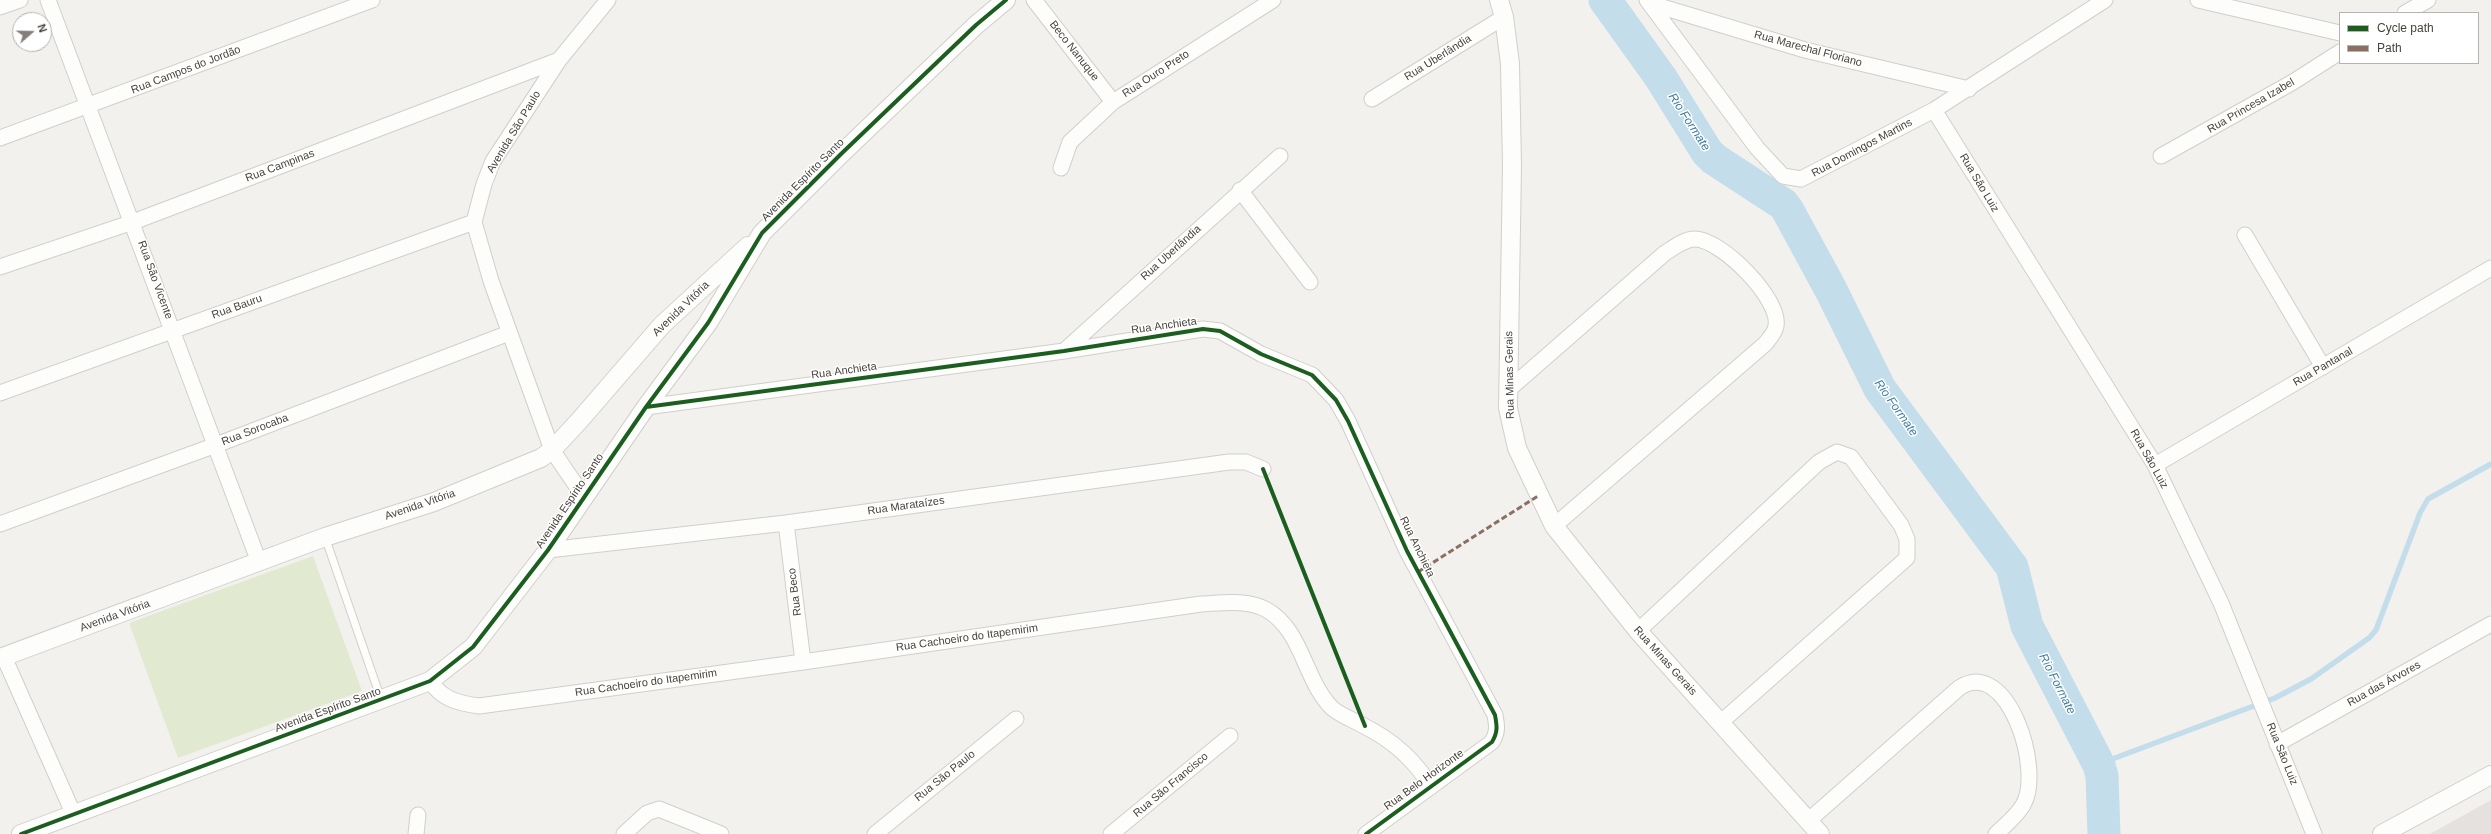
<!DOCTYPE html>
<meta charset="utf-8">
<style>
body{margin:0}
#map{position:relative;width:2491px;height:834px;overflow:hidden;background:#f2f1ee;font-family:Helvetica,sans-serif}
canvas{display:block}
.legend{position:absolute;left:2339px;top:12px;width:140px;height:52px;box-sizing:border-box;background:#fff;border:1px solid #b6b3b0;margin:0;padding:5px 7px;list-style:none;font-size:12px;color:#48423a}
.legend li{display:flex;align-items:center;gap:8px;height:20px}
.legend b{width:20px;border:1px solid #b6b3b0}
.north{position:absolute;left:12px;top:12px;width:40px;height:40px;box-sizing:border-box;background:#fff;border:1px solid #b6b3b0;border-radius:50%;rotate:70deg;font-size:11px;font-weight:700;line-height:16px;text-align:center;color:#48423a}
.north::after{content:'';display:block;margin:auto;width:14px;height:18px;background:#847f79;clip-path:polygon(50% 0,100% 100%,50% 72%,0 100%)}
</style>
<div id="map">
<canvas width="2491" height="834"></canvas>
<ul class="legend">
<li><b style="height:5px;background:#1b5e20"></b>Cycle path</li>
<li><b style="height:5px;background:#8d6e63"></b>Path</li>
</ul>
<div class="north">N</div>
</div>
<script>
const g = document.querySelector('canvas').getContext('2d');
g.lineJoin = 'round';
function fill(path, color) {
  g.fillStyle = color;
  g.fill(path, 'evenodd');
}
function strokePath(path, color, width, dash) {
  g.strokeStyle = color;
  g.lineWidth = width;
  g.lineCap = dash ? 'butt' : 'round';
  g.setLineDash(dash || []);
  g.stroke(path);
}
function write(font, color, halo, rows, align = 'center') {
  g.font = font + ' Helvetica,sans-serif';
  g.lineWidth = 3;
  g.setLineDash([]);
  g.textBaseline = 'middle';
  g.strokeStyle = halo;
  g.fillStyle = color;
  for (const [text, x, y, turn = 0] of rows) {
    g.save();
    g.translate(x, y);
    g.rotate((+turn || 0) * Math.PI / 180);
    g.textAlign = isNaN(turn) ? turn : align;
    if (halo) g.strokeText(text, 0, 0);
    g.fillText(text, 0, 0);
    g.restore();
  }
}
fill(new Path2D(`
 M 2491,800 L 2491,834 L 2430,834 Z`), '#e4e1de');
fill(new Path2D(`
 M 313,556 L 362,691 L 178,758 L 129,623 Z`), '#e1ead1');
strokePath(new Path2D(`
 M 2099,764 L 2275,698 L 2311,679 L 2369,638 L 2376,630 L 2420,513 L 2428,499 L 2491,464`), '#c4ddeb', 5.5);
strokePath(new Path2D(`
 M 1605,0 L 1661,78 L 1707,152 L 1714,159 L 1783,204 L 1787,209 L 1831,290 L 1880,389 L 2012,567 L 2027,626 L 2099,765 L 2102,776 L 2104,834`), '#c4ddeb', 33);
const service = new Path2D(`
 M 325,537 L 381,699`);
const minor = new Path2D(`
 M 48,0 L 259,562
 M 1034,0 L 1113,102
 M 1647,0 L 1757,148 L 1783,176 L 1801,179 L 1934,110 L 2105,0
 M 2198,0 L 2340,33
 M 1649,3 L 1805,50 L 1969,89
 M 0,7 L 20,0
 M 2405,13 L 2428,0
 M 1372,99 L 1504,17
 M 1934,110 L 2155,465 L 2221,603 L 2314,834
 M 0,138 L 372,0
 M 2161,156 L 2293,82 L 2340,52
 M 1061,168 L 1070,142 L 1113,102 L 1273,0
 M 1240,190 L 1310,282
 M 2245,235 L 2323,367
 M 0,267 L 133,222 L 559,60
 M 1064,351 L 1280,156
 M 1508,390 L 1665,253 C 1673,248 1684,239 1695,239 C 1721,239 1781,299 1776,326 C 1775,333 1769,339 1765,344 L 1554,526
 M 0,393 L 474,222
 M 646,407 L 1064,351 L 1203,329 L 1220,331 L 1261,354 L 1312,375 L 1336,400 L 1348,421 L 1407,551 L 1495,715 C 1497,726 1498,732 1492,742 L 1366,834
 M 2155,465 L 2491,268
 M 584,497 L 552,450 L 491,281 L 474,222 L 484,184 L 493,161 L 559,60 L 608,0
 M 786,523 L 803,662
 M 0,524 L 216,445 L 509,333
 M 548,550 L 786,523 L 1229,462 L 1246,462 L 1263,469
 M 1638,631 L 1819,462 L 1837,452 L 1851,457 L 1901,525 L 1907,539 L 1907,558 L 1720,723
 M 4,657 L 74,815
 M 430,681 C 442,699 457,703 479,706 L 803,662 L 1201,604 C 1222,603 1248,599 1267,610 C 1303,631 1304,680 1332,708 C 1341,716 1354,720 1364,726 C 1392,740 1415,760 1431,787
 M 2277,744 L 2491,624
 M 1808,821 L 1959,688 C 2007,655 2044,770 2023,805 C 2017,816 2005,825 1996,834
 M 416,834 L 418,815
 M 624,834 L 647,813 L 659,809 L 721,834
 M 875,834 L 1016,719
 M 1111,834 L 1230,736`);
const tertiary = new Path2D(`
 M 1499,0 L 1504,17 L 1510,64 L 1512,166 L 1508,408 L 1517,448 L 1554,526 L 1638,631 L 1820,834
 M 0,658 L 325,537 L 434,502 L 541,458 L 552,450 L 579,421 L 662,325 L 748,246
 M 21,834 L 430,681 L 473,647 L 548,550 L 646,407 L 708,323 L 762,233 L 841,154 L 976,25 L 1006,0
 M 2382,834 L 2491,775`);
strokePath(service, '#d0cfcb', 9);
strokePath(minor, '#d0cfcb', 17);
strokePath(tertiary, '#d0cfcb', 20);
strokePath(service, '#fdfdfc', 7);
strokePath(minor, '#fdfdfc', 15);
strokePath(tertiary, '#fdfdfc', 18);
strokePath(new Path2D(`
 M 1418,572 L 1538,496`), '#8d6e63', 3, [6, 3]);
strokePath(new Path2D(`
 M 646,407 L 1064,351 L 1203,329 L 1220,331 L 1261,354 L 1312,375 L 1336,400 L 1348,421 L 1407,551 L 1495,715 C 1497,726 1498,732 1492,742 L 1366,834
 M 1263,469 L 1365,726
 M 21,834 L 430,681 L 473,647 L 548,550 L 646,407 L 708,323 L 762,233 L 841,154 L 976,25 L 1006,0`), '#1b5e20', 4);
write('11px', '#48423a', '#fff', [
 ["Rua Marechal Floriano",1808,49,15],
 ["Beco Nanuque",1074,51,52],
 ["Rua Uberlândia",1438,58,-32],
 ["Rua Campos do Jordão",186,70,-21],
 ["Rua Ouro Preto",1156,74,-33],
 ["Rua Princesa Izabel",2251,106,-30],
 ["Avenida São Paulo",514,132,-59],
 ["Rua Domingos Martins",1862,148,-28],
 ["Rua Campinas",280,166,-21],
 ["Avenida Espírito Santo",803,180,-45],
 ["Rua São Luiz",1979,183,59],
 ["Rua Uberlândia",1171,253,-42],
 ["Rua São Vicente",155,280,70],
 ["Rua Bauru",237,307,-20],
 ["Avenida Vitória",681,309,-44],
 ["Rua Anchieta",1164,326,-8],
 ["Rua Pantanal",2323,367,-30],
 ["Rua Anchieta",844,371,-8],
 ["Rua Minas Gerais",1510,375,-91],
 ["Rua Sorocaba",255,430,-21],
 ["Rua São Luiz",2149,459,61],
 ["Avenida Espírito Santo",570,501,-56],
 ["Avenida Vitória",420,505,-19],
 ["Rua Marataízes",906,506,-8],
 ["Rua Anchieta",1417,547,64],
 ["Rua Beco",795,592,-97],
 ["Avenida Vitória",115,616,-20],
 ["Rua Cachoeiro do Itapemirim",967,638,-8],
 ["Rua Minas Gerais",1665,661,48],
 ["Rua Cachoeiro do Itapemirim",646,683,-8],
 ["Rua das Árvores",2384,684,-29],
 ["Avenida Espírito Santo",328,710,-20],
 ["Rua São Luiz",2282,754,68],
 ["Rua São Paulo",945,776,-39],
 ["Rua Belo Horizonte",1424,780,-36],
 ["Rua São Francisco",1171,785,-40]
]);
write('italic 12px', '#3c7ca2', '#fff', [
 ["Rio Formate",1689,122,57],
 ["Rio Formate",1896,408,55],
 ["Rio Formate",2057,684,63]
]);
</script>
